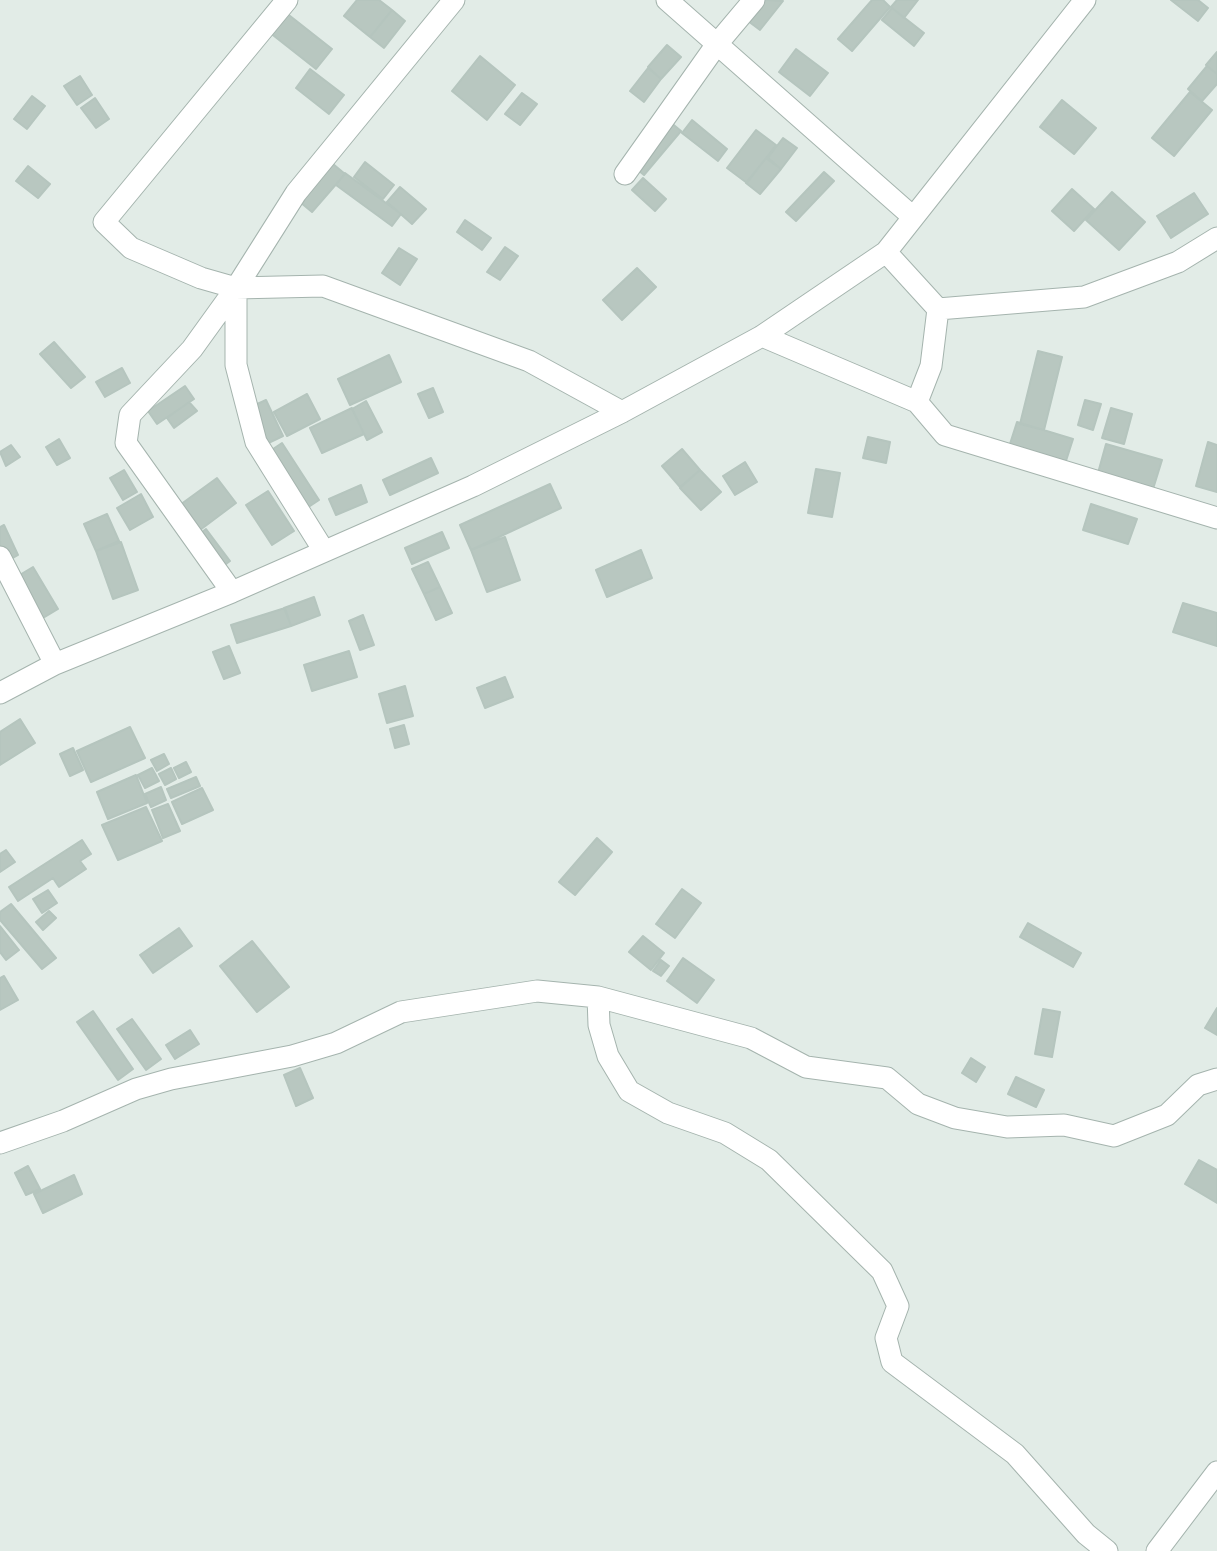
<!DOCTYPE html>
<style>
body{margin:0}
canvas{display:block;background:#e2ece7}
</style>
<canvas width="1217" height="1551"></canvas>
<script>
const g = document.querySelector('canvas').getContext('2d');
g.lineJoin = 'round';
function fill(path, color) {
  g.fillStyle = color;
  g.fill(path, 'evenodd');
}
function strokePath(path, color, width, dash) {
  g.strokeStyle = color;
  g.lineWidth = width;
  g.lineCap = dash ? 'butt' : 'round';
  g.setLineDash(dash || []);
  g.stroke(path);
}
const building = new Path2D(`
 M 357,0 L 379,0 L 392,10 L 370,37 L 344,16 Z
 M 765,0 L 783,1 L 760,30 L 748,21 Z
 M 872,0 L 883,0 L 890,7 L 852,51 L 838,39 Z
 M 897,0 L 918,0 L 904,18 L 891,7 Z
 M 1171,0 L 1198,0 L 1208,8 L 1198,21 Z
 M 892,8 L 924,33 L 914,46 L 882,20 Z
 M 392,10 L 405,21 L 384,48 L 370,37 Z
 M 285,12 L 332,49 L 316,69 L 269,32 Z
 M 667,45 L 681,57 L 661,79 L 648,67 Z
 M 796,49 L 828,73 L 810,96 L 779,72 Z
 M 1217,52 L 1217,74 L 1206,65 Z
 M 480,56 L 515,85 L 487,120 L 452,91 Z
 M 1207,66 L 1217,74 L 1217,84 L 1202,101 L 1188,89 Z
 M 648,68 L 661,79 L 644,102 L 630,91 Z
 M 310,69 L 344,95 L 329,114 L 296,88 Z
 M 80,76 L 92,95 L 77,105 L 64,86 Z
 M 1190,92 L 1212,110 L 1174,156 L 1152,138 Z
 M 522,93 L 537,104 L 520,125 L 505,114 Z
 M 32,96 L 45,106 L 27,129 L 14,119 Z
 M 95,98 L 109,119 L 96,128 L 81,108 Z
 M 1062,100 L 1096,128 L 1074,154 L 1040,127 Z
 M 692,120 L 727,149 L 718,161 L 682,133 Z
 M 669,121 L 681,131 L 644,175 L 632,165 Z
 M 756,130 L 776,145 L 747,183 L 727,168 Z
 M 783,138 L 797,148 L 781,169 L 767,159 Z
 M 767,157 L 781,169 L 760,194 L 746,183 Z
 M 365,162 L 394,185 L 383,199 L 354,177 Z
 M 333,164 L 345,174 L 312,212 L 300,202 Z
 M 28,166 L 50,184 L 38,198 L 16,181 Z
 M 824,172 L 834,181 L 796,221 L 786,212 Z
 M 345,173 L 401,214 L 392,226 L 336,185 Z
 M 643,178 L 666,199 L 655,211 L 632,190 Z
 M 400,187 L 426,209 L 412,224 L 387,202 Z
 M 1072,189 L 1094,209 L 1074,231 L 1052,211 Z
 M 1112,192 L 1145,222 L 1119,250 L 1086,220 Z
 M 1194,193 L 1208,214 L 1171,238 L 1157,216 Z
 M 465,220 L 491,238 L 482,250 L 457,232 Z
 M 505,247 L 518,256 L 500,280 L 487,272 Z
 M 399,248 L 417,259 L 400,285 L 382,273 Z
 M 637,268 L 656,287 L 622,320 L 603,300 Z
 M 54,342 L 85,377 L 71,388 L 40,354 Z
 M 1038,351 L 1062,357 L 1044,430 L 1020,424 Z
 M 389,355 L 401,382 L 350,405 L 338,379 Z
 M 122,368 L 130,383 L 105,397 L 96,382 Z
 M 185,386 L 194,399 L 157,424 L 148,411 Z
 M 433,388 L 443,412 L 429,418 L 418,394 Z
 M 307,394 L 320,419 L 287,436 L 274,412 Z
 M 266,400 L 283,436 L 260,447 L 242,411 Z
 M 1085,400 L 1101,404 L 1093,430 L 1078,425 Z
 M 366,401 L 382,432 L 367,440 L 352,409 Z
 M 189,402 L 197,411 L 174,428 L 167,418 Z
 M 352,408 L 364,434 L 322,453 L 310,428 Z
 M 1111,408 L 1132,414 L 1124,444 L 1102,438 Z
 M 1017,422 L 1073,439 L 1065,464 L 1009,447 Z
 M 868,437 L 890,442 L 886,463 L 863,458 Z
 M 59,439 L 70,458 L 57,465 L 46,447 Z
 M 1208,442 L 1217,445 L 1217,492 L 1196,486 Z
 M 282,443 L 319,500 L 298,514 L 261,457 Z
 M 1106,444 L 1162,460 L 1153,489 L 1098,473 Z
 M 11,445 L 20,457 L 6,466 L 0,452 Z
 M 682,449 L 700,470 L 680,487 L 662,466 Z
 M 431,458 L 438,473 L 390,495 L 383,480 Z
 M 745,462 L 757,482 L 735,495 L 723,476 Z
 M 816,469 L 840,473 L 832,517 L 808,513 Z
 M 124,470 L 137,492 L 123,500 L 110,478 Z
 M 700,470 L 721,492 L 701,510 L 680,488 Z
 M 217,478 L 236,503 L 192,536 L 173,510 Z
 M 550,484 L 561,508 L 471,550 L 460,525 Z
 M 361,485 L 367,502 L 336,515 L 329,499 Z
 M 268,491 L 294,531 L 272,545 L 246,505 Z
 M 141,494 L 153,517 L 130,530 L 117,508 Z
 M 1091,504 L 1137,519 L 1128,544 L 1083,530 Z
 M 107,514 L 119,541 L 96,551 L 84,524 Z
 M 4,525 L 18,555 L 6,562 L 0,551 L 0,527 Z
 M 206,529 L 230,561 L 218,570 L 194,538 Z
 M 442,532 L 449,548 L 412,564 L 405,548 Z
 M 505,537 L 520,580 L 487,592 L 471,550 Z
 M 121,542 L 138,590 L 113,599 L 96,551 Z
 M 641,550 L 652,578 L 607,597 L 596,570 Z
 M 428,562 L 440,587 L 424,594 L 412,569 Z
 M 33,567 L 58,609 L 38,621 L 13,579 Z
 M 440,587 L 452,613 L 436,620 L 424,594 Z
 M 314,597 L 320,615 L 291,626 L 284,608 Z
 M 1183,603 L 1217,613 L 1217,646 L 1173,632 Z
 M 285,608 L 291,626 L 237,643 L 231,625 Z
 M 363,615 L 374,645 L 360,650 L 349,621 Z
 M 229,646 L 240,673 L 224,679 L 213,652 Z
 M 349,651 L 357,677 L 312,691 L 304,665 Z
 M 505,677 L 513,697 L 485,708 L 477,688 Z
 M 405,686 L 413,716 L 387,723 L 379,694 Z
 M 20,719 L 35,743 L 0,765 L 0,732 Z
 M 404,725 L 409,744 L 395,748 L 390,729 Z
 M 130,727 L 145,758 L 91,782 L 77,751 Z
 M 73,748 L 83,770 L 70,776 L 60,754 Z
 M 164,754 L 169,764 L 157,771 L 151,760 Z
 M 186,762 L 191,772 L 179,778 L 174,768 Z
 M 152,768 L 159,781 L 145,788 L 138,775 Z
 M 171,768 L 176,779 L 165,785 L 159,774 Z
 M 136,775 L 147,803 L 108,819 L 97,792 Z
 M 196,777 L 200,786 L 171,798 L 167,789 Z
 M 161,787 L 166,800 L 151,807 L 145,794 Z
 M 202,788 L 213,810 L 182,824 L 172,802 Z
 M 168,804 L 180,831 L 163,838 L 152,810 Z
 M 146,807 L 162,841 L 118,860 L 102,825 Z
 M 597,838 L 612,852 L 575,895 L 559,882 Z
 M 82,840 L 91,854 L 80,861 L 86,869 L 59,887 L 53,878 L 18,901 L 9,887 Z
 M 6,850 L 15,862 L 0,872 L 0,854 Z
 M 682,889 L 701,903 L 675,938 L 656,924 Z
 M 48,890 L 57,903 L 42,913 L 33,899 Z
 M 11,904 L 56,958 L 42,969 L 0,920 L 0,912 Z
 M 49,911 L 56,918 L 43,930 L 36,922 Z
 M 1028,923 L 1081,953 L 1073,967 L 1020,937 Z
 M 0,926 L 19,950 L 6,960 L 0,952 Z
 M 179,928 L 192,946 L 153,973 L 140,955 Z
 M 643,936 L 664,953 L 651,970 L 629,952 Z
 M 252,941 L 289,987 L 257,1012 L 220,966 Z
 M 683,958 L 714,980 L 697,1003 L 667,981 Z
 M 661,960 L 669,966 L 661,976 L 653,971 Z
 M 4,976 L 18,1000 L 0,1010 L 0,978 Z
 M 1217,1008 L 1217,1035 L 1205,1028 Z
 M 1043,1009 L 1060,1012 L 1052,1057 L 1035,1054 Z
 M 93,1011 L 133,1069 L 118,1080 L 77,1022 Z
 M 132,1019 L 161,1059 L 146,1070 L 117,1029 Z
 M 190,1030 L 199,1044 L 175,1059 L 166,1045 Z
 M 971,1058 L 985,1067 L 976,1082 L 962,1073 Z
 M 300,1068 L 313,1098 L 296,1106 L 284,1075 Z
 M 1016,1077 L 1044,1090 L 1036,1107 L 1008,1094 Z
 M 1199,1160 L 1217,1170 L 1217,1203 L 1185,1184 Z
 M 28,1166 L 40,1189 L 26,1195 L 15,1173 Z
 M 74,1175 L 82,1194 L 43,1213 L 34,1194 Z`);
fill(building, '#b8c7c0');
strokePath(building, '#b5c5be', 2);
const minor = new Path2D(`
 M 287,0 L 104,222 L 131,248 L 201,278 L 236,288 L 323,286 L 529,361 L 622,412
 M 667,0 L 913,217
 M 625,174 L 717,44 L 754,0
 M 886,252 L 938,309 L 1084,297 L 1178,262 L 1217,238
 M 236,288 L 236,365 L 256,442 L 324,551
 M 762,336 L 917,402 L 945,435 L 1217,518
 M 917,402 L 931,366 L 938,309
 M 0,557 L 55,664
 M 232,592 L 126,443 L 130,415 L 192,349 L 236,288 L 296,193 L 454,0
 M 0,693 L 55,664 L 232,592 L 473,486 L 622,412 L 762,336 L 886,252 L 1085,0
 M 598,997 L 599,1025 L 608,1056 L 629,1091 L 668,1113 L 725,1133 L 769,1160 L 882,1271 L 898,1306 L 886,1338 L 892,1362 L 1015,1454 L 1086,1534 L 1107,1551
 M 0,1143 L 63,1121 L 136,1089 L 171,1079 L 292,1056 L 336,1043 L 401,1012 L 537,991 L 598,997 L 751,1038 L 806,1067 L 887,1078 L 918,1104 L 955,1118 L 1007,1127 L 1064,1125 L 1114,1136 L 1167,1115 L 1198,1085 L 1217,1079
 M 1157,1551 L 1217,1472`);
strokePath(minor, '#a5b4ae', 23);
strokePath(minor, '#fff', 21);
</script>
